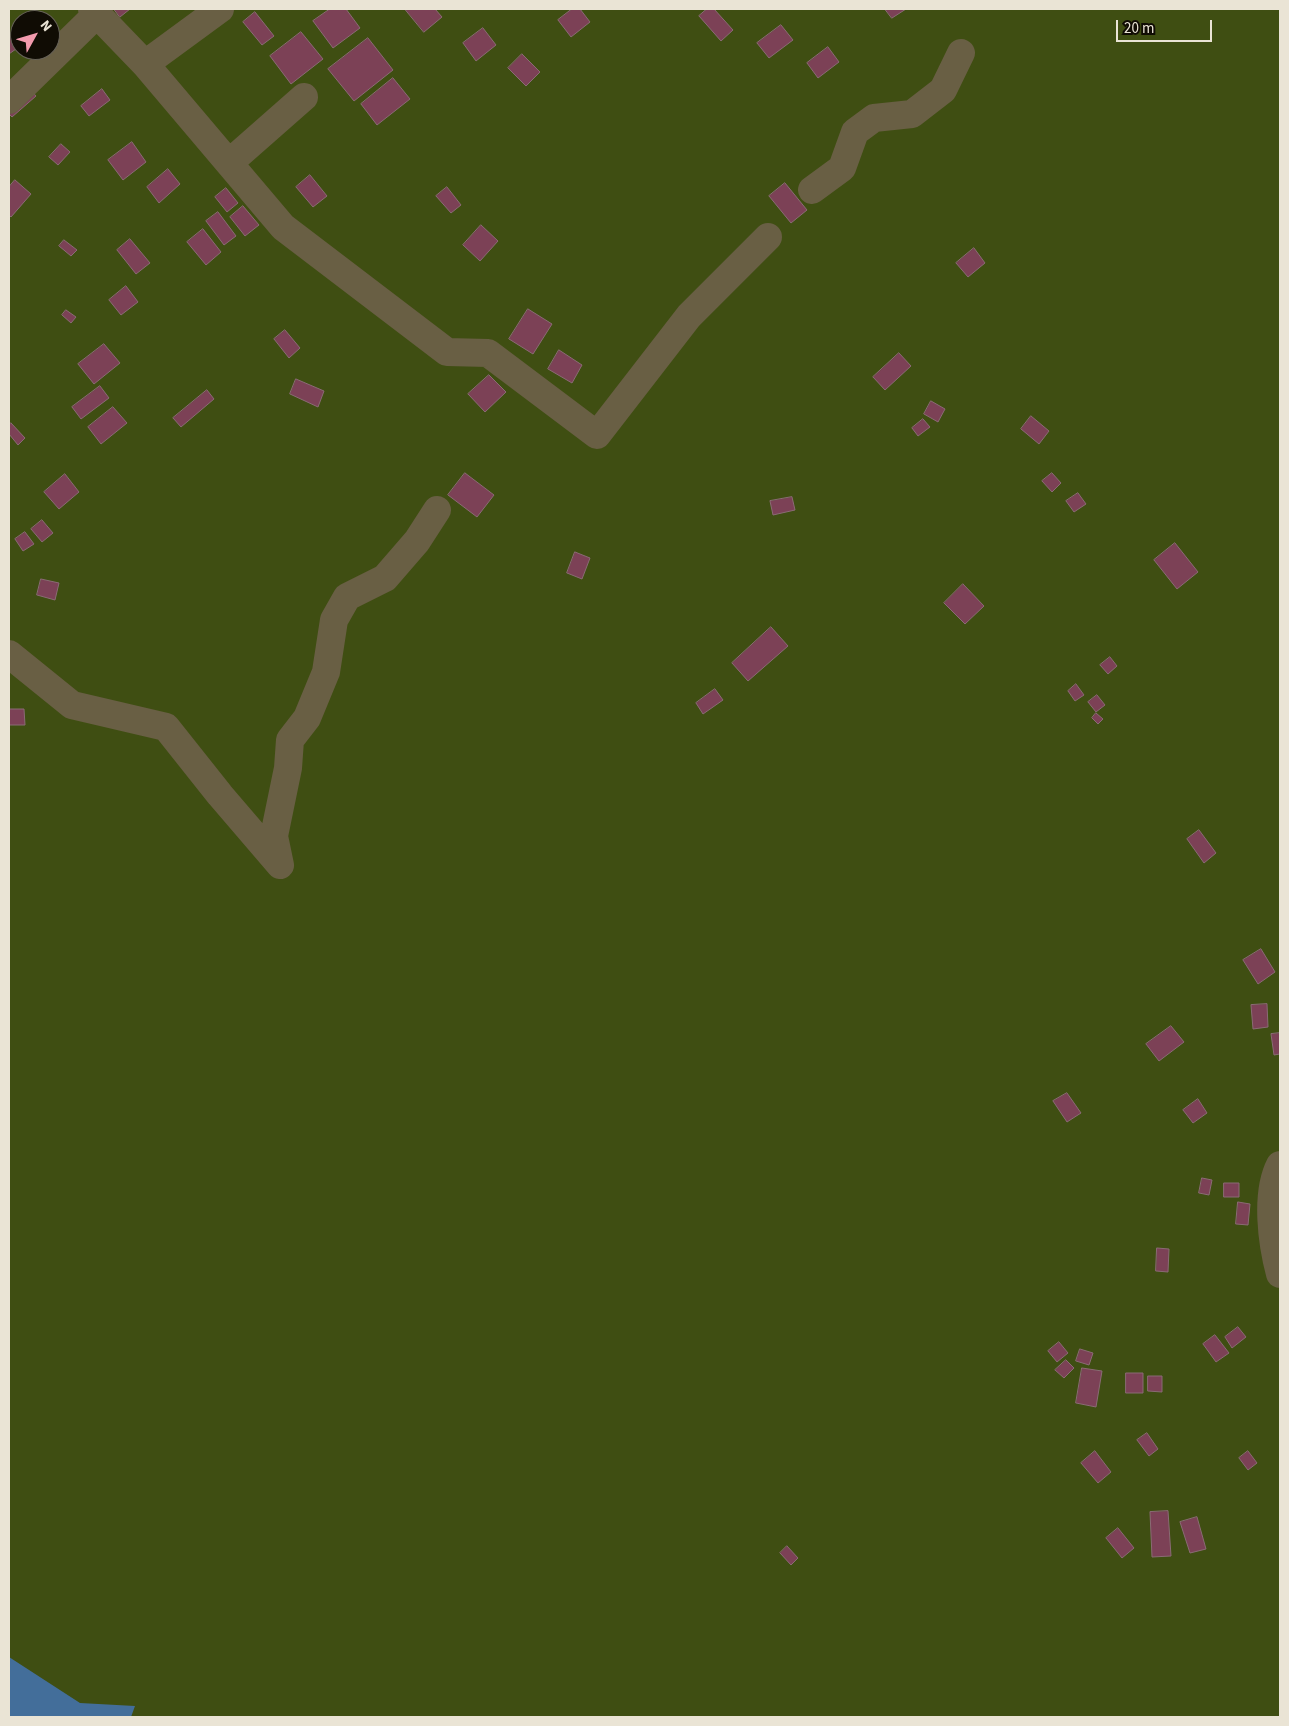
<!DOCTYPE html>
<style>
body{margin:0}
#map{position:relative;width:1289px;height:1726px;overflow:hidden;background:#2c2209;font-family:"Source Sans 3",sans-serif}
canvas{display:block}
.frame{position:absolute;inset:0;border:10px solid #eae4d5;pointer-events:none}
.north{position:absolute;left:10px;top:10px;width:50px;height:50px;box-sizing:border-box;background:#100c04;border:1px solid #676258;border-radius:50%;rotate:51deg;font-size:14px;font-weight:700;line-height:20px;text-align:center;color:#eae4d5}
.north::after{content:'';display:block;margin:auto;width:18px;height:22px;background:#f29aad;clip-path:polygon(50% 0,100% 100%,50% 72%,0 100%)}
.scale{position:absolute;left:1116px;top:20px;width:96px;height:22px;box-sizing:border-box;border:2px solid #eae4d5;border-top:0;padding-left:6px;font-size:15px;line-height:18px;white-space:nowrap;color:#eae4d5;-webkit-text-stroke:4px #100c04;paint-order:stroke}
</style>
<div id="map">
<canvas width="1289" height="1726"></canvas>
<div class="frame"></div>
<div class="north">N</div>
<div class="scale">20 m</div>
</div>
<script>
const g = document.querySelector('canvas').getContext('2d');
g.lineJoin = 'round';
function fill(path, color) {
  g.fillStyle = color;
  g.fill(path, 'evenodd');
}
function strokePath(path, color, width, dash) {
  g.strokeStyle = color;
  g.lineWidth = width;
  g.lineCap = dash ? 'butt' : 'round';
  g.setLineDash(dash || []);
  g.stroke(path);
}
fill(new Path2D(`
 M 9,9 L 1280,9 L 1280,1717 L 9,1717 ZM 20,20 L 50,20 L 50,50 L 20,50 Z`), '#3f4e12');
fill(new Path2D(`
 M 9,1657 L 80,1703 L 135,1706 L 131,1717 L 9,1717 Z`), '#436e9a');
const building = new Path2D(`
 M 114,9 L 130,9 L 120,17 Z
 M 330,9 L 346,9 L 360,28 L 333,48 L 313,21 Z
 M 405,9 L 435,9 L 442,17 L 424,32 Z
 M 572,9 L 580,9 L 590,22 L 571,37 L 558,20 Z
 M 707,9 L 714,9 L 733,30 L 721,41 L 699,16 Z
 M 885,9 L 906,9 L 892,18 Z
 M 255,12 L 274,36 L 262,45 L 243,22 Z
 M 781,25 L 793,40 L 769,58 L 757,43 Z
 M 483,28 L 496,45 L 476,61 L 463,43 Z
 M 20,30 L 20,46 L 9,54 L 9,38 Z
 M 301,32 L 323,59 L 291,84 L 270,56 Z
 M 368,38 L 393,70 L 354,101 L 328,69 Z
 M 828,47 L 839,62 L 818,78 L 807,63 Z
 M 522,54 L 540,72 L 526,86 L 508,68 Z
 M 393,78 L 410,99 L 377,125 L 361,104 Z
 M 28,87 L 36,96 L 12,117 L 9,114 L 9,104 Z
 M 102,89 L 110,100 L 89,116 L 81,106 Z
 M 132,142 L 146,162 L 123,180 L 108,160 Z
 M 61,144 L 70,152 L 58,165 L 49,157 Z
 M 168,169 L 180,184 L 159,203 L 147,187 Z
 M 310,175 L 327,196 L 313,207 L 296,187 Z
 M 15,180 L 31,194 L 11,217 L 9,215 L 9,187 Z
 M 785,183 L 807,210 L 791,223 L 769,196 Z
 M 447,187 L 461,205 L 451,213 L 436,196 Z
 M 226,188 L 238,203 L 227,212 L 215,197 Z
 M 243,206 L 259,225 L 245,236 L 230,217 Z
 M 218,212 L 236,236 L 224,245 L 206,221 Z
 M 481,225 L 498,241 L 480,261 L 463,245 Z
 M 203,229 L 221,252 L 206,265 L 187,242 Z
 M 130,239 L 150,263 L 136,274 L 117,250 Z
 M 64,240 L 77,250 L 71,256 L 59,246 Z
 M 974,248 L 985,263 L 968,277 L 956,263 Z
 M 126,286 L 138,302 L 121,315 L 109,300 Z
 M 528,309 L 552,324 L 533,354 L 509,339 Z
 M 66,310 L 76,317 L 71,323 L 62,315 Z
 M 285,330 L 300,348 L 289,358 L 274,339 Z
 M 104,344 L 120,363 L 94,384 L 78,364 Z
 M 559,350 L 582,365 L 572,383 L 548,369 Z
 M 899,353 L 911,366 L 885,390 L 873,377 Z
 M 489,375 L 506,392 L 485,412 L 468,394 Z
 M 296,379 L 324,391 L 318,407 L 290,394 Z
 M 100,386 L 109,398 L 81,419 L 72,407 Z
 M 207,390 L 214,399 L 181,427 L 173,418 Z
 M 931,401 L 945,409 L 938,422 L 924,414 Z
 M 113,407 L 127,423 L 101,444 L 88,427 Z
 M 1031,416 L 1049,431 L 1039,444 L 1021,429 Z
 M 923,419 L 930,427 L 918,436 L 912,428 Z
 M 11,423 L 25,438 L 18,445 L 9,434 L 9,425 Z
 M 465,473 L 494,495 L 477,517 L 448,495 Z
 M 1052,473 L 1061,483 L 1052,492 L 1042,481 Z
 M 65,474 L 79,492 L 59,509 L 44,492 Z
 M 1078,493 L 1086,504 L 1074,512 L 1066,501 Z
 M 792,497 L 795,510 L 773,515 L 770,501 Z
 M 42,520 L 53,533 L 42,542 L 31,529 Z
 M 25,532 L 34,544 L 23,551 L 15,539 Z
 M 1175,543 L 1198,572 L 1177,589 L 1154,560 Z
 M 575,552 L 590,558 L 582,579 L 567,573 Z
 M 41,579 L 59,583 L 55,600 L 37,595 Z
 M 963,584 L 984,606 L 965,624 L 944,603 Z
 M 771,627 L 788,646 L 748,681 L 732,663 Z
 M 1110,657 L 1117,666 L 1108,674 L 1100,665 Z
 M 1076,684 L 1084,695 L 1075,701 L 1068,691 Z
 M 715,689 L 723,700 L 703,714 L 696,703 Z
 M 1097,695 L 1105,705 L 1096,712 L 1088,702 Z
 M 9,709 L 24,709 L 25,725 L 9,725 Z
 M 1096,713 L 1103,719 L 1098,724 L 1092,718 Z
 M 1199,830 L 1216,853 L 1204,863 L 1187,839 Z
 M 1261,949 L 1275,972 L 1258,984 L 1243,960 Z
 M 1267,1004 L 1268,1027 L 1253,1029 L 1251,1005 Z
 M 1171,1026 L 1184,1042 L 1159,1061 L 1146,1044 Z
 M 1280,1033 L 1280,1054 L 1274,1055 L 1271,1034 Z
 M 1067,1093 L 1081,1113 L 1067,1122 L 1053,1101 Z
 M 1198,1099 L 1207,1113 L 1193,1123 L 1183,1110 Z
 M 1202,1178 L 1212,1180 L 1209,1195 L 1199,1193 Z
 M 1224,1183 L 1239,1183 L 1239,1197 L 1224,1197 Z
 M 1238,1202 L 1250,1204 L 1248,1225 L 1236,1224 Z
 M 1157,1248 L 1169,1249 L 1168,1272 L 1156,1271 Z
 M 1238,1327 L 1246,1337 L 1232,1348 L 1225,1337 Z
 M 1215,1335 L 1229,1353 L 1216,1362 L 1203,1344 Z
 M 1059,1342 L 1068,1353 L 1057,1362 L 1048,1351 Z
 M 1080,1349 L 1093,1353 L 1089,1365 L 1076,1361 Z
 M 1066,1360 L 1074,1368 L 1064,1378 L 1055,1370 Z
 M 1082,1368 L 1102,1371 L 1096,1407 L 1076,1403 Z
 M 1126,1373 L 1143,1373 L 1143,1393 L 1126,1393 Z
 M 1148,1376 L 1162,1376 L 1162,1392 L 1148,1391 Z
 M 1147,1433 L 1158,1449 L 1149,1456 L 1137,1440 Z
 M 1095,1451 L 1111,1472 L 1098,1483 L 1081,1463 Z
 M 1248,1451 L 1257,1463 L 1248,1470 L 1239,1458 Z
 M 1168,1511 L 1171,1556 L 1152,1557 L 1150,1512 Z
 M 1197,1517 L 1206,1549 L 1190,1553 L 1180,1522 Z
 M 1118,1528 L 1134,1548 L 1122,1558 L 1106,1538 Z
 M 787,1546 L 798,1558 L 791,1565 L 780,1553 Z`);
fill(building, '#7c4156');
strokePath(building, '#8a6b74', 1);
strokePath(new Path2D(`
 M 92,9 L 145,64 L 283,227 L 447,352 L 488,353 L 597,435 L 689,316 L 768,237
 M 145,64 L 220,9
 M 9,100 L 97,14
 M 229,163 L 304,97
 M 812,190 L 842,168 L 855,132 L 874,118 L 912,114 L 943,90 L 961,53
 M 9,654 L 72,705 L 166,727 L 220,795 L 280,865 L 274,836 L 288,768 L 290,740 L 307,718 L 326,672 L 334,620 L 347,597 L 385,578 L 417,541 L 437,510
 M 1280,1165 C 1265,1194 1272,1244 1280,1274`), '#695f44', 28);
</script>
